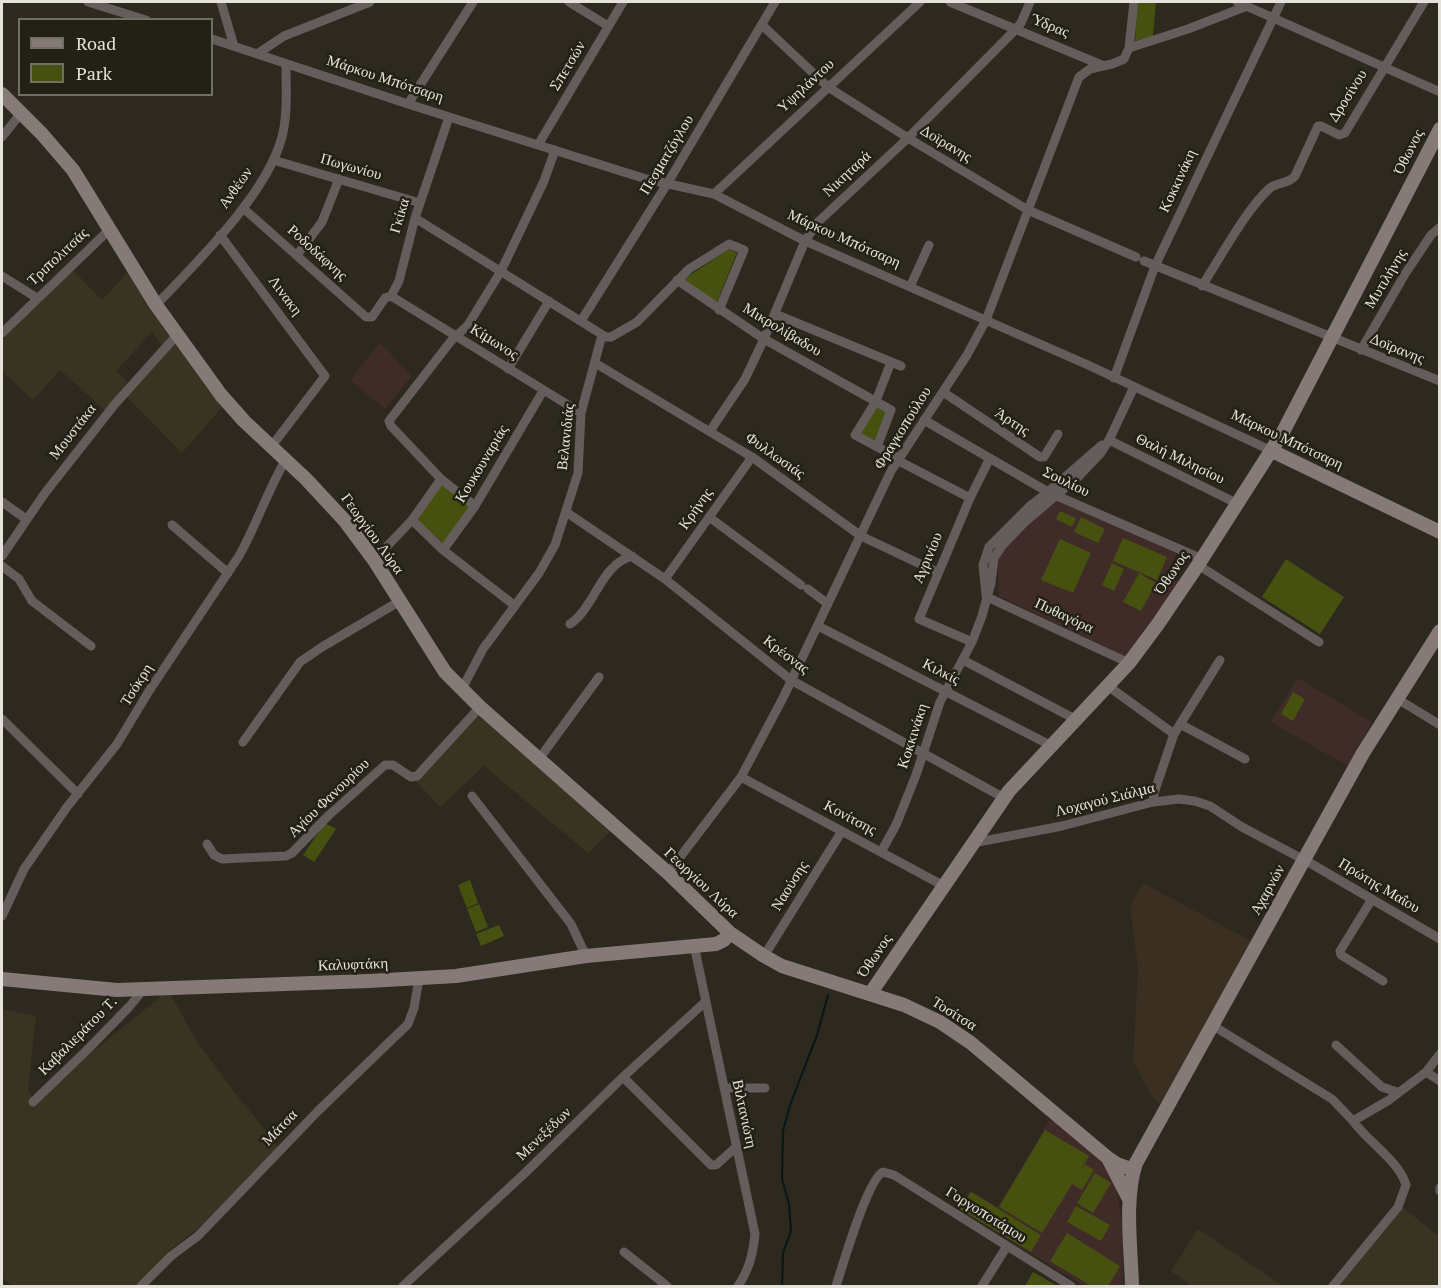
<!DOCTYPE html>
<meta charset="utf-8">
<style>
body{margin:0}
#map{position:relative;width:1441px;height:1288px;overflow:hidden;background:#2d291e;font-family:"PT Serif",serif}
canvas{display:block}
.frame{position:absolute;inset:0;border:3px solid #e5e2db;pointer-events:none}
.legend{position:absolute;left:18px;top:18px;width:195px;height:78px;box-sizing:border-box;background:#232015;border:2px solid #716e64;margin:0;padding:8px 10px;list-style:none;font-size:18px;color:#e5e2db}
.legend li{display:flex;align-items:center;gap:12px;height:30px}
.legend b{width:30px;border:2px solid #716e64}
</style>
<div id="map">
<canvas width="1441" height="1288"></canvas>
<div class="frame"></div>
<ul class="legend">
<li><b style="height:8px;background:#857a78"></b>Road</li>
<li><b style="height:16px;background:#47510f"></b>Park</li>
</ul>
</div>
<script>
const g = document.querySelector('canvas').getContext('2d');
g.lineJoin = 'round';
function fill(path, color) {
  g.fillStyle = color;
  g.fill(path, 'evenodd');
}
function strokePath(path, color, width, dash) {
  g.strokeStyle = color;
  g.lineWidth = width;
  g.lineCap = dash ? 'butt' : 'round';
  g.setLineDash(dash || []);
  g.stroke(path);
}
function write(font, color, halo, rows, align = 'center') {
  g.font = font + ' "PT Serif",serif';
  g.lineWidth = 5;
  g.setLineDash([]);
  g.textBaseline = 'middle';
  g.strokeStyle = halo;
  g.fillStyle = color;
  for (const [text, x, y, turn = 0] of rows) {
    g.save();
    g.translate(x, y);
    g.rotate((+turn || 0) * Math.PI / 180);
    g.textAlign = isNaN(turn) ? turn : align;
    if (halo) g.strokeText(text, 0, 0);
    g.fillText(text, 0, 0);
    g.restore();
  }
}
fill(new Path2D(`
 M 1143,883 L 1253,942 L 1161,1105 L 1152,1096 L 1133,1062 L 1138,969 L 1130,906 Z`), '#3a2f20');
fill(new Path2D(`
 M 72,269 L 102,300 L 129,271 L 173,335 L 162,346 L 152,332 L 116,371 L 128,383 L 105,410 L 60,370 L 33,400 L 2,371 L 2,339 Z
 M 175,342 L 222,407 L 182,453 L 126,396 Z
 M 480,710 L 612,830 L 588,853 L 484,766 L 440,807 L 415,780 Z
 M 162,993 L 170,993 L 196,1040 L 236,1094 L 279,1147 L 205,1223 L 172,1248 L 134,1286 L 12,1286 L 2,1278 L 2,1009 L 36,1016 L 28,1091 L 37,1103 L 85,1058 L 159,998 Z
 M 1402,1207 L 1439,1236 L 1439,1286 L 1337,1286 Z
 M 1198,1229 L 1283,1286 L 1192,1286 L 1171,1271 Z`), '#393321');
fill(new Path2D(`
 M 380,342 L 412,376 L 385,409 L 350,380 Z
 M 1057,501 L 1177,553 L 1167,575 L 1179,582 L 1125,657 L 999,596 L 997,557 L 1039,515 Z
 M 1298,678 L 1372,722 L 1348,766 L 1270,722 Z
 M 1051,1118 L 1104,1162 L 1115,1182 L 1122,1222 L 1123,1286 L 1084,1286 L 959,1209 L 970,1190 L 998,1207 Z`), '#3f2b28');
fill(new Path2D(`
 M 1138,2 L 1156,2 L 1153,36 L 1135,41 Z
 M 729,249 L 737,253 L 716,304 L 683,280 Z
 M 877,404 L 888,410 L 876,442 L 861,434 Z
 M 441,483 L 471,508 L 444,544 L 416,519 Z
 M 1060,511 L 1076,518 L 1072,527 L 1056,519 Z
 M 1081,517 L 1105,529 L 1098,543 L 1074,532 Z
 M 1123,538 L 1167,557 L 1157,580 L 1113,561 Z
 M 1060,539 L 1091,553 L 1073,593 L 1041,580 Z
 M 1286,559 L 1344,597 L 1320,634 L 1262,597 Z
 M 1112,563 L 1124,569 L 1114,591 L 1102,585 Z
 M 1139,573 L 1156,583 L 1141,611 L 1123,602 Z
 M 1293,692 L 1305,699 L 1293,721 L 1281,714 Z
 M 325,823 L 336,829 L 314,862 L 303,855 Z
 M 470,880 L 478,903 L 467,908 L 458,885 Z
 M 479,904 L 488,927 L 476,932 L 467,909 Z
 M 499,925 L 504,936 L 481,946 L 476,934 Z
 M 1045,1130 L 1089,1156 L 1078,1174 L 1085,1164 L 1094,1170 L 1082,1190 L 1072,1184 L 1042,1233 L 999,1207 Z
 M 1095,1173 L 1111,1183 L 1093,1213 L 1077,1203 Z
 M 971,1192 L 1041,1235 L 1031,1252 L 960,1209 Z
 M 1076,1206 L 1110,1225 L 1101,1241 L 1067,1222 Z
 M 1067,1233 L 1120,1266 L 1108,1286 L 1091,1286 L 1050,1261 Z
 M 1033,1272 L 1057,1286 L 1025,1286 Z`), '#47510f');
strokePath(new Path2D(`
 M 782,1286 L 783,1253 L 791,1231 L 789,1204 L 782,1179 L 783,1131 L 790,1105 L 817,1035 L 828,995`), '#071719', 2);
strokePath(new Path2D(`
 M 88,2 L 146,20
 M 221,2 L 234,46
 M 569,2 L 608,26
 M 950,2 L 1104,66
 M 1237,2 L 1440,92
 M 762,25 L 828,87 L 908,138 L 1028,210 L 1136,257
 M 212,39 L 408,104 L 646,179 L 714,194 L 805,241 L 1088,365 L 1272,451
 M 1129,48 L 1188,29 L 1247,6
 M 257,54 L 284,36 L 370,2
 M 408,104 L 473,2
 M 2,137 L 21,113
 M 538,145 L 623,2
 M 273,160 L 420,203
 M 714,194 L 920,2
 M 243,208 L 366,317 L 372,317 L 385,298 L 391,296 L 399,281 L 415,218 L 449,117
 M 415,218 L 606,337 L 611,337 L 637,322 L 689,269 L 729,244 L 744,250 L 719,310
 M 220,235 L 325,376 L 271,447
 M 297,255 L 322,222 L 339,179
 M 1144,261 L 1440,381
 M 2,276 L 37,298
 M 677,280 L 764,339 L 891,410 L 877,447
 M 1202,286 C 1220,258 1247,208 1270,188 C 1278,182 1289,184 1295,176 L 1318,126 L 1321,126 L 1339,135 L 1345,133 L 1424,2
 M 910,287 L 929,245
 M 391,296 L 581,413
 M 156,305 C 197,262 267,194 282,137 C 288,113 286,88 286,64
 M 775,314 L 901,366
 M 581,321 L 667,184 L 775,2
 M 2,333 L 110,229
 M 1361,350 L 1405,274 L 1431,235 L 1440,227
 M 891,362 L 876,401 L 855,435 L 898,458
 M 595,363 L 752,457 L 861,536 L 937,572
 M 508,369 L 549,301
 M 1114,378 L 1155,266 L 1281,2
 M 943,392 L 1040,457 L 1044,457 L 1058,434
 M 924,420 L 1048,492 L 1202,559
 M 710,431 L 745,379 L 764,339 L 805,241 L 818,222 L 908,138 L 1016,29 L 1021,23 L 1030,2
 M 1109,440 L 1238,504
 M 897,460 L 970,498
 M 2,502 L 26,519
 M 475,506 L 441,479 L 391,426 L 389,421 L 451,341 L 468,325 L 501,271 L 544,181 L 555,150
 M 566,512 L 665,579 L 791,680 L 1004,798
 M 709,517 L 801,585
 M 412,520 L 443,550 L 514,605
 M 172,525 L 228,573
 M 443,550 L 475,506 L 543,391
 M 2,556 L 45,493 L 115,404 L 177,335
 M 374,560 L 412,520 L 441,479
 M 1198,565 L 1319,642
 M 2,566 L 19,579 L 32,601 L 91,646
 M 665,579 L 752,457
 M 808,589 L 828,604
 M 986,595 L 983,565 L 989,547 L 1031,505 L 1048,492 L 1102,445
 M 987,597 L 1129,663
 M 570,624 C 596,606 600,565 632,556
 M 818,626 L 1050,745
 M 972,642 L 919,619 L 970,498 L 990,458
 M 963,660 L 1075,719
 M 1108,686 L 1174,734
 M 462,689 L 483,649 L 539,573 L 555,545 L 578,473 L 581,413 L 602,335
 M 1396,698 L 1440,725
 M 2,719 L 78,794
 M 1180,724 L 1245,759
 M 243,742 L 300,662 L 322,647 L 400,601
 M 539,759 L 599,677
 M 741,777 L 944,886
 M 472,796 L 571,924 L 586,956
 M 1153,802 L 1154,793 L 1174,734 L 1220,660
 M 973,843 L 1062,826 L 1153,802 L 1179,799 L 1195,801 L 1210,806 L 1242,827 L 1310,863 L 1440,939
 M 207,844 L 214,855 L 222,859 L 286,856 L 292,853 L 328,816 L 385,765 L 393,765 L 411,777 L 417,776 L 480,707
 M 881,852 L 896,825 L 916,775 L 940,702 L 972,642 L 982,616 L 991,583 L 994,558 L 1001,547 L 1026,521 L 1079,476 L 1100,454 L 1109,440 L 1134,387
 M 668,873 L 741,777 L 784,696 L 891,471 L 967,355 L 986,320 L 1079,77 L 1090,69 L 1112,64 L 1124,59 L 1129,48 L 1134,2
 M 1372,899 L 1340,951 L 1341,955 L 1383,981
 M 2,916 L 24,869 L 67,807 L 117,744 L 149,691 L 239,556 C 256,526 267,492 285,461
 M 694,945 L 755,1234 C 753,1254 749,1270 738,1286
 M 764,956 L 842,831
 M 1212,1025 L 1332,1099 L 1353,1121
 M 1336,1045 L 1382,1087 L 1397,1092
 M 1440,1054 L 1426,1072 L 1440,1081
 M 623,1077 L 711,1165 L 716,1165 L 735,1148
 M 724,1088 L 765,1088
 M 33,1102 L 87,1050 L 129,1007 L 143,990
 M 1440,1188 L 1440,1191
 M 624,1252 L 667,1286
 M 141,1286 L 171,1256 L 198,1236 L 318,1111 L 408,1024 L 414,1008 L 419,979
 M 403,1286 L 525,1173 L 623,1077 L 704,1003
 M 836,1286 C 843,1265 867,1180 883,1172 L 894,1175 L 1071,1286
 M 982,1286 L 1007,1246
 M 1333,1286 L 1398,1207 L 1406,1185 C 1399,1161 1368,1142 1353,1121 L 1389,1100 L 1426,1072`), '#645d5c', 9);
strokePath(new Path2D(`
 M 2,94 L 42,134 L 73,170 L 156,305 L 221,395 L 244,421 L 306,479 L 345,521 L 374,560 L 445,672 L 480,707 L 668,873 L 730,933 L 764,956 L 782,966 L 904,1005 L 940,1022 L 971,1043 L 1108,1158 L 1117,1164 L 1134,1170
 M 1272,451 L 1440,532
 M 2,979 L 117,990 L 369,981 L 456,976 L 586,956 L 716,944 L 724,940 L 730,933
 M 870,994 L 1009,791 L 1129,663 L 1158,624 L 1198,565 L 1283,432 L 1440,129
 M 1109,1160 L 1129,1199
 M 1132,1286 C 1131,1248 1124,1199 1136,1163 L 1363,753 L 1440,631`), '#857a78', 14);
write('15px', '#e5e2db', '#232015', [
 ["Ύδρας",1050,26,22],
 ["Σπετσών",568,66,-59],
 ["Μάρκου Μπότσαρη",385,79,18],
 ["Υψηλάντου",806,86,-43],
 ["Δροσίνου",1348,96,-58],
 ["Δοϊρανης",946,144,31],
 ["Όθωνος",1409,152,-63],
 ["Πεσματζόγλου",667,155,-59],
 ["Πωγωνίου",351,167,16],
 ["Νικηταρά",847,174,-43],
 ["Κοκκινάκη",1178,181,-65],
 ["Ανθέων",236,188,-55],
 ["Γκίκα",400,216,-73],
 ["Μάρκου Μπότσαρη",844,239,24],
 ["Ροδοδάφνης",317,253,42],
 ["Τριπολιτσάς",58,257,-43],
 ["Μυτιλήνης",1386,279,-59],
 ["Λινακη",285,296,53],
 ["Μικρολίβαδου",782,330,31],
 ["Κίμωνος",494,342,32],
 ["Δοϊρανης",1397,349,22],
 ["Άρτης",1012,422,33],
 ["Φραγκοπούλου",903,428,-58],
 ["Μουστάκα",73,432,-52],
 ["Βελανιδιάς",566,437,-84],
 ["Μάρκου Μπότσαρη",1287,440,25],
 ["Φυλλωσιάς",775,456,35],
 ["Θαλή Μιλησίου",1180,459,26],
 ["Κουκουναριάς",482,464,-59],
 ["Σουλίου",1066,482,26],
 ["Κρήνης",696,509,-55],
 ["Γεωργίου Λύρα",372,534,54],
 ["Αγρινίου",928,558,-67],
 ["Όθωνος",1172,573,-56],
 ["Πυθαγόρα",1064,616,25],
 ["Κρέσνας",786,655,37],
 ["Κιλκίς",941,672,27],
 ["Τσόκρη",137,685,-58],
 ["Κοκκινάκη",913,736,-72],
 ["Αγίου Φανουρίου",329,798,-44],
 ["Λοχαγού Σιάλμα",1105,800,-14],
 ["Κονίτσης",850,818,28],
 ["Γεωργίου Λύρα",701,883,43],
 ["Ναούσης",790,886,-58],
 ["Πρώτης Μαΐου",1379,886,31],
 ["Αχαρνών",1268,890,-61],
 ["Όθωνος",875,956,-56],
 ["Καλυφτάκη",353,965,-2],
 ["Τοσίτσα",954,1014,32],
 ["Καβαλιεράτου Τ.",78,1036,-45],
 ["Βιλτανιώτη",744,1114,78],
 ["Μάτσα",280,1128,-46],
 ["Μενεξέδων",544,1134,-44],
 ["Γοργοποτάμου",986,1215,32]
]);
</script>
